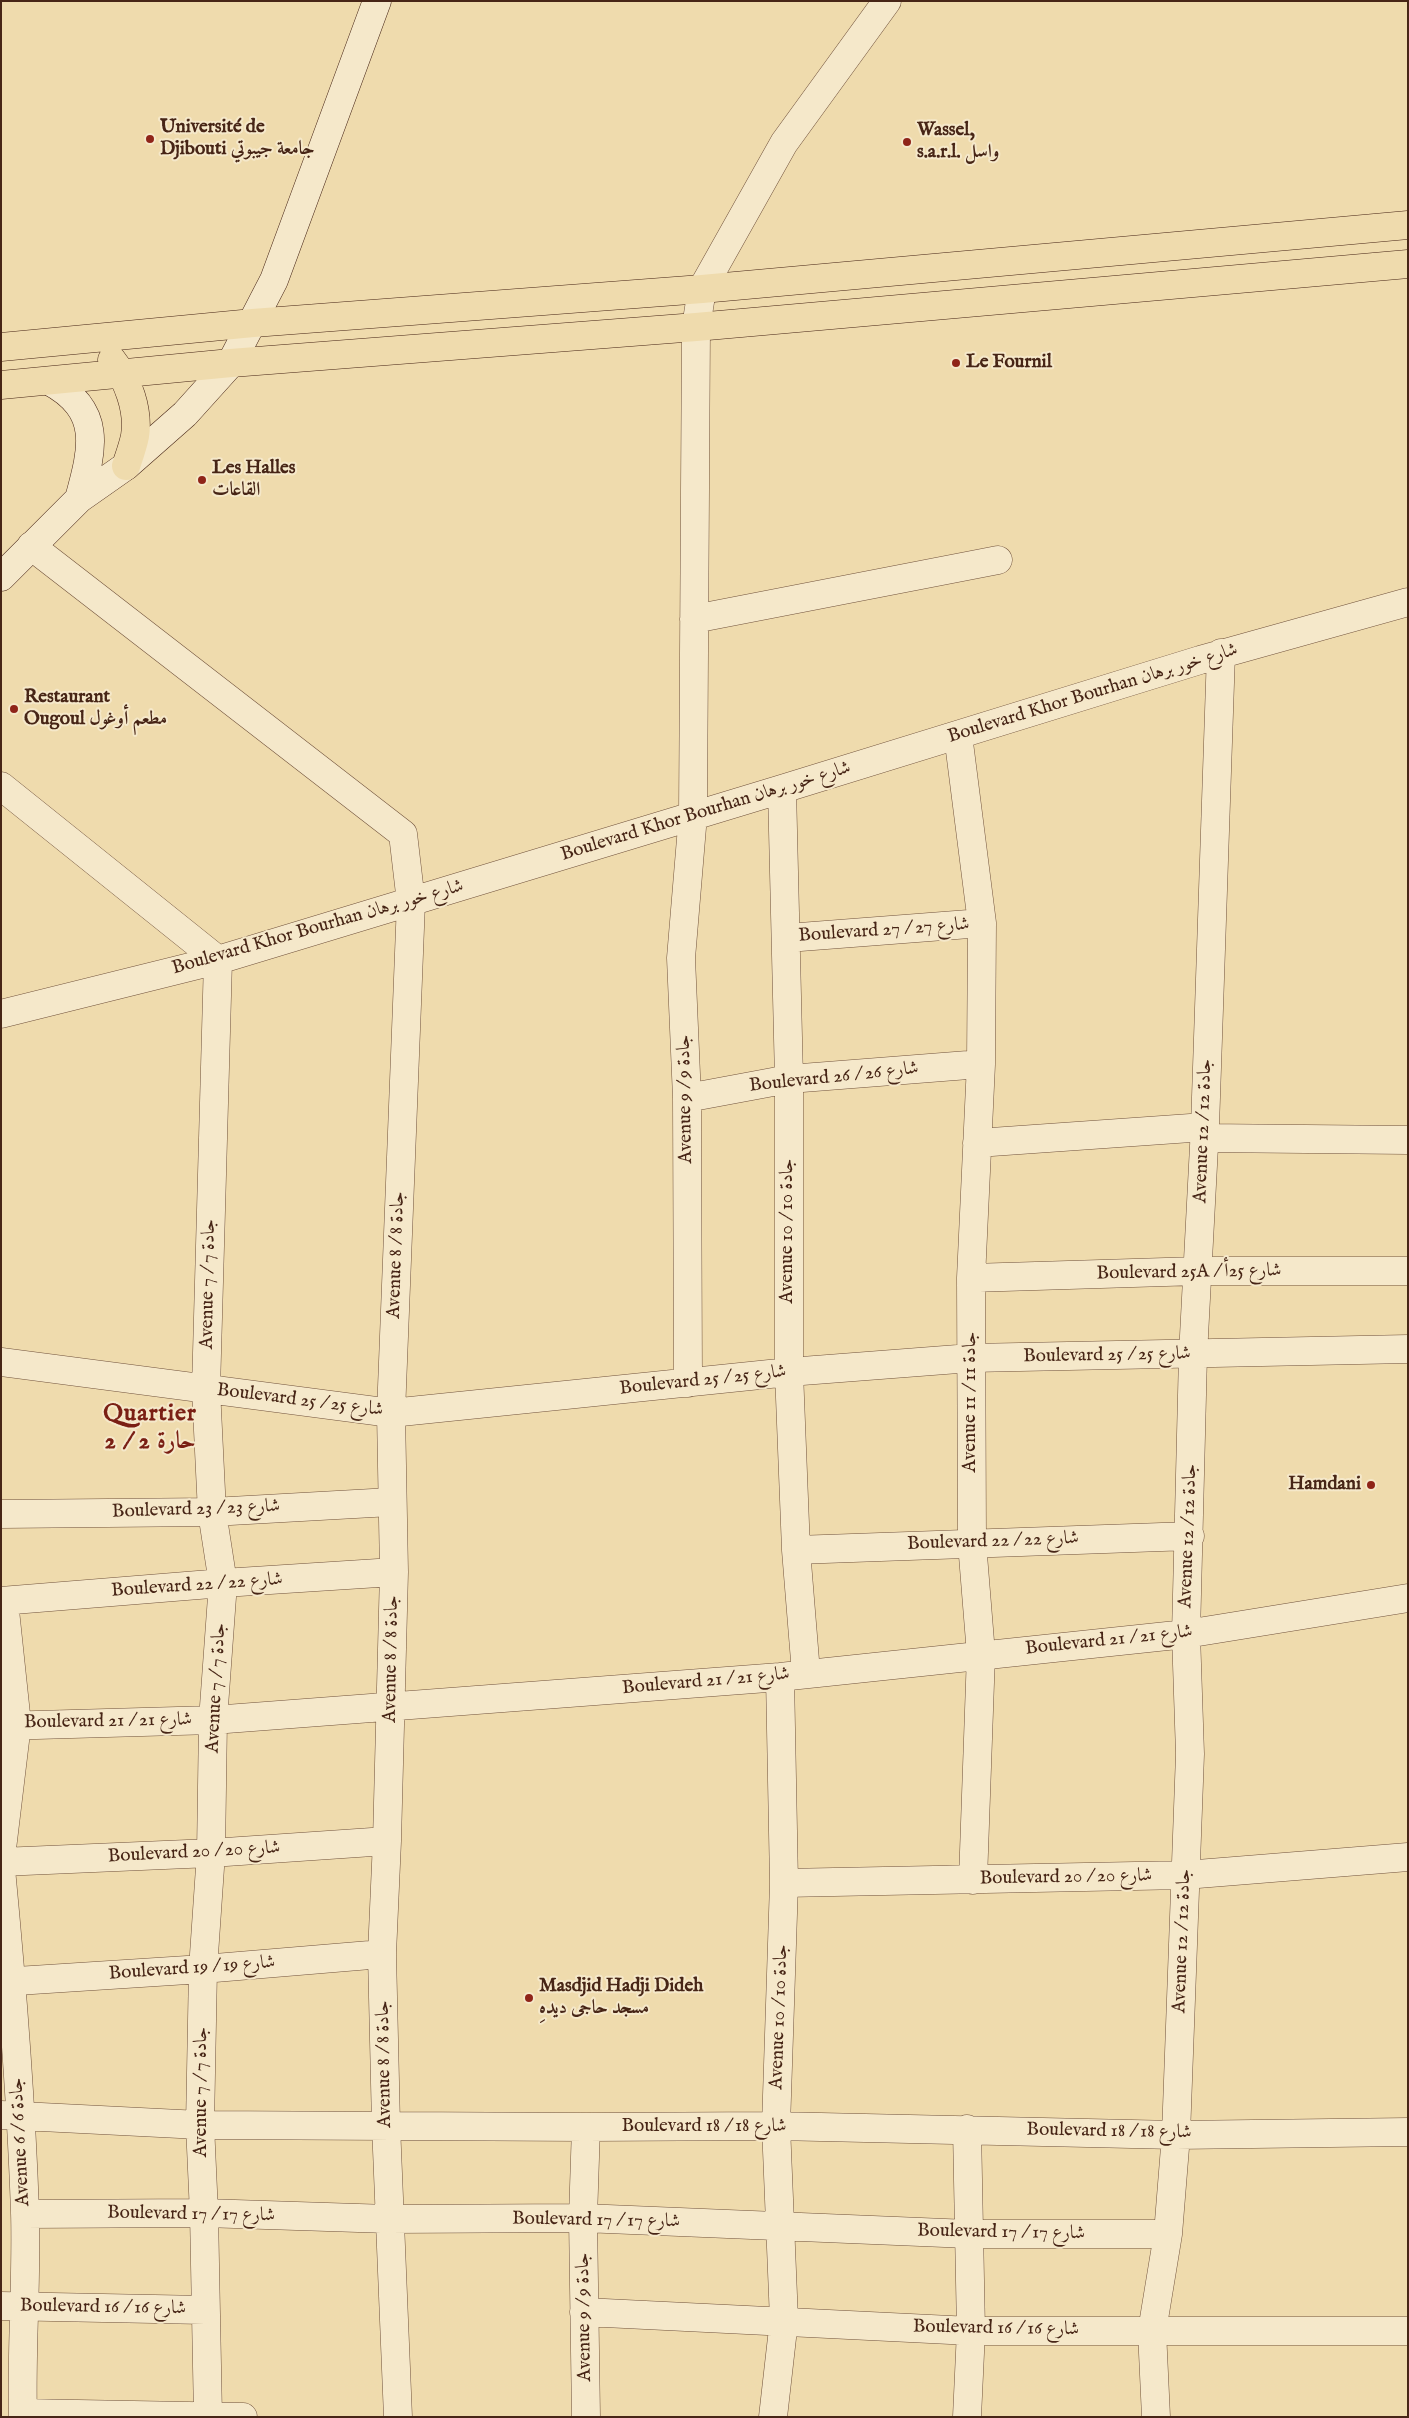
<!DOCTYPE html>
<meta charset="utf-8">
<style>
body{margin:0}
#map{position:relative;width:1409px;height:2418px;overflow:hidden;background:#efdbad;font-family:"IM FELL English",serif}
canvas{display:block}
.frame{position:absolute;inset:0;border:2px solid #472516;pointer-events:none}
</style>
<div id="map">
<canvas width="1409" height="2418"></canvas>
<div class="frame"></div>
</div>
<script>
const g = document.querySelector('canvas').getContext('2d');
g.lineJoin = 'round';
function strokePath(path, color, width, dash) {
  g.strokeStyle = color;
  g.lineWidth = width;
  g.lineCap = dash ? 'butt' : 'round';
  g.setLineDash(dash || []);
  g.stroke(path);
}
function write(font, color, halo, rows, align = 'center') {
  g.font = font + ' "IM FELL English",Amiri,serif';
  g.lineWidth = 4;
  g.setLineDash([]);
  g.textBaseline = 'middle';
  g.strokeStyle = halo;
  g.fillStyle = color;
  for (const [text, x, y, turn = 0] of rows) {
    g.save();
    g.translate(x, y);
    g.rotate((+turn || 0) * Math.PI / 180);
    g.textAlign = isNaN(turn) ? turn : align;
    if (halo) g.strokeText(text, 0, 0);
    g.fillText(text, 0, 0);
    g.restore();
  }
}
const street = new Path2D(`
 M 31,546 L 403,834 L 411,902 L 391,1413 L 394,1572 L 387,1841 L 382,1954 L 386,2125 L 398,2417
 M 694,619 L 998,560
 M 958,735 L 982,923 L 981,1064 L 971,1278 L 972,1543 L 981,1654 L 973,1880
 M 1,786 L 218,960 L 206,1389 L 212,1512 L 223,1583 L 213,1720 L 211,1853 L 203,1969 L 200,2125 L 204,2213 L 208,2417
 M 782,789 L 789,1079 L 789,1372 L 796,1550 L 806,1673
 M 787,938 L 982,923
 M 1,1014 L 218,960 L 782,789 L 1200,660 L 1408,602
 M 687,1098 L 789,1079 L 981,1064
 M 1204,1138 L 1408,1140
 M 977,1143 L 1205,1127
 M 971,1278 L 1198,1271 L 1408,1271
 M 1,1362 L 391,1413 L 789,1372 L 971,1358 L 1408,1349
 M 688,1383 L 687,1098 L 681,958 L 693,815 L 696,327 L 702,289 L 784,143 L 887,1
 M 1,1514 L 212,1512 L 391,1502
 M 796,1550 L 1190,1536
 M 1,1601 L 223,1583 L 394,1572
 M 1,1726 L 213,1720 L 780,1677 L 1186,1634 L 1408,1598
 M 1,1857 L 17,1724 L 4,1601
 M 1,1862 L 211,1853 L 387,1841
 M 1,1869 C 12,1983 21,2098 25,2212 C 27,2280 21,2349 23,2417
 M 784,1883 L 1185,1875 L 1408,1857
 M 1,1982 L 203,1969 L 382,1954
 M 1,2115 L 200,2125 L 586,2127 L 776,2126 L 1176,2135 L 1408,2132
 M 967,2129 L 971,2331 L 967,2417
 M 25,2214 L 204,2213 L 389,2219 L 583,2218 L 969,2234 L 1168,2234
 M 1,2306 L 205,2310
 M 584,2312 L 971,2331 L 1408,2331
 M 23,2413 L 243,2417
 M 586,2417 L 583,2218 L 586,2127
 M 773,2417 L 784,2320 L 776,2126 L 784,1883 L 780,1677
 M 1156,2417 L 1152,2331 L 1168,2234 L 1176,2135 L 1190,1754 L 1186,1634 L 1193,1355 L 1205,1127 L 1221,653`);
const secondary = new Path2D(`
 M 49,381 C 103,410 93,448 79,499
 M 1,577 L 79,499 L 126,466 L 185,414 L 231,363 L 274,280 L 377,1`);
const primary = new Path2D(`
 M 1,347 L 253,323 L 702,289 L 1408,225
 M 112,360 C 128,380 139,410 135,436 C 133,446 129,457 126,466
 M 1,385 L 231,363 L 696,327 L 1408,264`);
strokePath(street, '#71523c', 29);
strokePath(secondary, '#472516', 29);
strokePath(primary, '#472516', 29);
strokePath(street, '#f5e8ca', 28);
strokePath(secondary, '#f5e8ca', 28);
strokePath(primary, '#efdbad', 28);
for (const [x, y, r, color] of [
 [150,139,5,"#8f2418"],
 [907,142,5,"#8f2418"],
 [956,363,5,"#8f2418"],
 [202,480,5,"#8f2418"],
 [14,709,5,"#8f2418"],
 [1371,1485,5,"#8f2418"],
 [529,1998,5,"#8f2418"]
]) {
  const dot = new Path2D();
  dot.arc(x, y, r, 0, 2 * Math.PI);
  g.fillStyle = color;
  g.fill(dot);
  strokePath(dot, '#f5e8ca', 2);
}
write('bold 19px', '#472516', '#f5e8ca', [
 ["Université de",160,128],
 ["Djibouti جامعة جيبوتي",160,150],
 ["Wassel,",917,131],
 ["s.a.r.l. واسل",917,153],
 ["Le Fournil",966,363],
 ["Les Halles",212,469],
 ["القاعات",212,491],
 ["Restaurant",24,698],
 ["Ougoul مطعم أوغول",24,720],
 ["Hamdani",1361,1485,"right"],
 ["Masdjid Hadji Dideh",539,1987],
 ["مسجد حاجی دیدهِ",539,2009]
], 'left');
write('19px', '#472516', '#f5e8ca', [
 ["Boulevard Khor Bourhan شارع خور برهان",1093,694,-17],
 ["Boulevard Khor Bourhan شارع خور برهان",706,812,-17],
 ["Boulevard Khor Bourhan شارع خور برهان",318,928,-16],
 ["Boulevard 27 / شارع 27",884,931,-4],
 ["Boulevard 26 / شارع 26",834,1078,-6],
 ["Avenue 9 / جادة 9",686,1099,-91],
 ["Avenue 12 / جادة 12",1204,1131,-88],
 ["Avenue 10 / جادة 10",788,1231,-90],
 ["Avenue 8 / جادة 8",397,1255,-88],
 ["Boulevard 25A / شارع 25أ",1189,1273,-1],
 ["Avenue 7 / جادة 7",209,1284,-89],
 ["Boulevard 25 / شارع 25",1107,1356,-1],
 ["Boulevard 25 / شارع 25",703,1381,-6],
 ["Boulevard 25 / شارع 25",300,1401,7],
 ["Avenue 11 / جادة 11",971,1402,-90],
 ["Boulevard 23 / شارع 23",196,1510,-2],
 ["Avenue 12 / جادة 12",1189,1536,-88],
 ["Boulevard 22 / شارع 22",993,1542,-2],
 ["Boulevard 22 / شارع 22",197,1586,-4],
 ["Boulevard 21 / شارع 21",1109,1641,-6],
 ["Avenue 8 / جادة 8",392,1659,-89],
 ["Boulevard 21 / شارع 21",706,1682,-5],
 ["Avenue 7 / جادة 7",217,1688,-87],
 ["Boulevard 21 / شارع 21",108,1722,-1],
 ["Boulevard 20 / شارع 20",194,1853,-3],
 ["Boulevard 20 / شارع 20",1066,1878,-1],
 ["Avenue 12 / جادة 12",1183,1941,-88],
 ["Boulevard 19 / شارع 19",192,1969,-4],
 ["Avenue 10 / جادة 10",780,2017,-88],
 ["Avenue 8 / جادة 8",385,2064,-91],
 ["Avenue 7 / جادة 7",202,2092,-90],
 ["Boulevard 18 / شارع 18",704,2127],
 ["Boulevard 18 / شارع 18",1109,2132,1],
 ["Avenue 6 / جادة 6",21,2142,-93],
 ["Boulevard 17 / شارع 17",191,2215,1],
 ["Boulevard 17 / شارع 17",596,2221,1],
 ["Boulevard 17 / شارع 17",1001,2233,1],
 ["Boulevard 16 / شارع 16",103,2308,1],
 ["Avenue 9 / جادة 9",585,2317,-91],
 ["Boulevard 16 / شارع 16",996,2329,1]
]);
g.letterSpacing = '1px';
write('bold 24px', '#7a1f14', '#f5e8ca', [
 ["Quartier",150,1415],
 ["2 / حارة 2",150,1443]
]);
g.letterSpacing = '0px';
</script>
